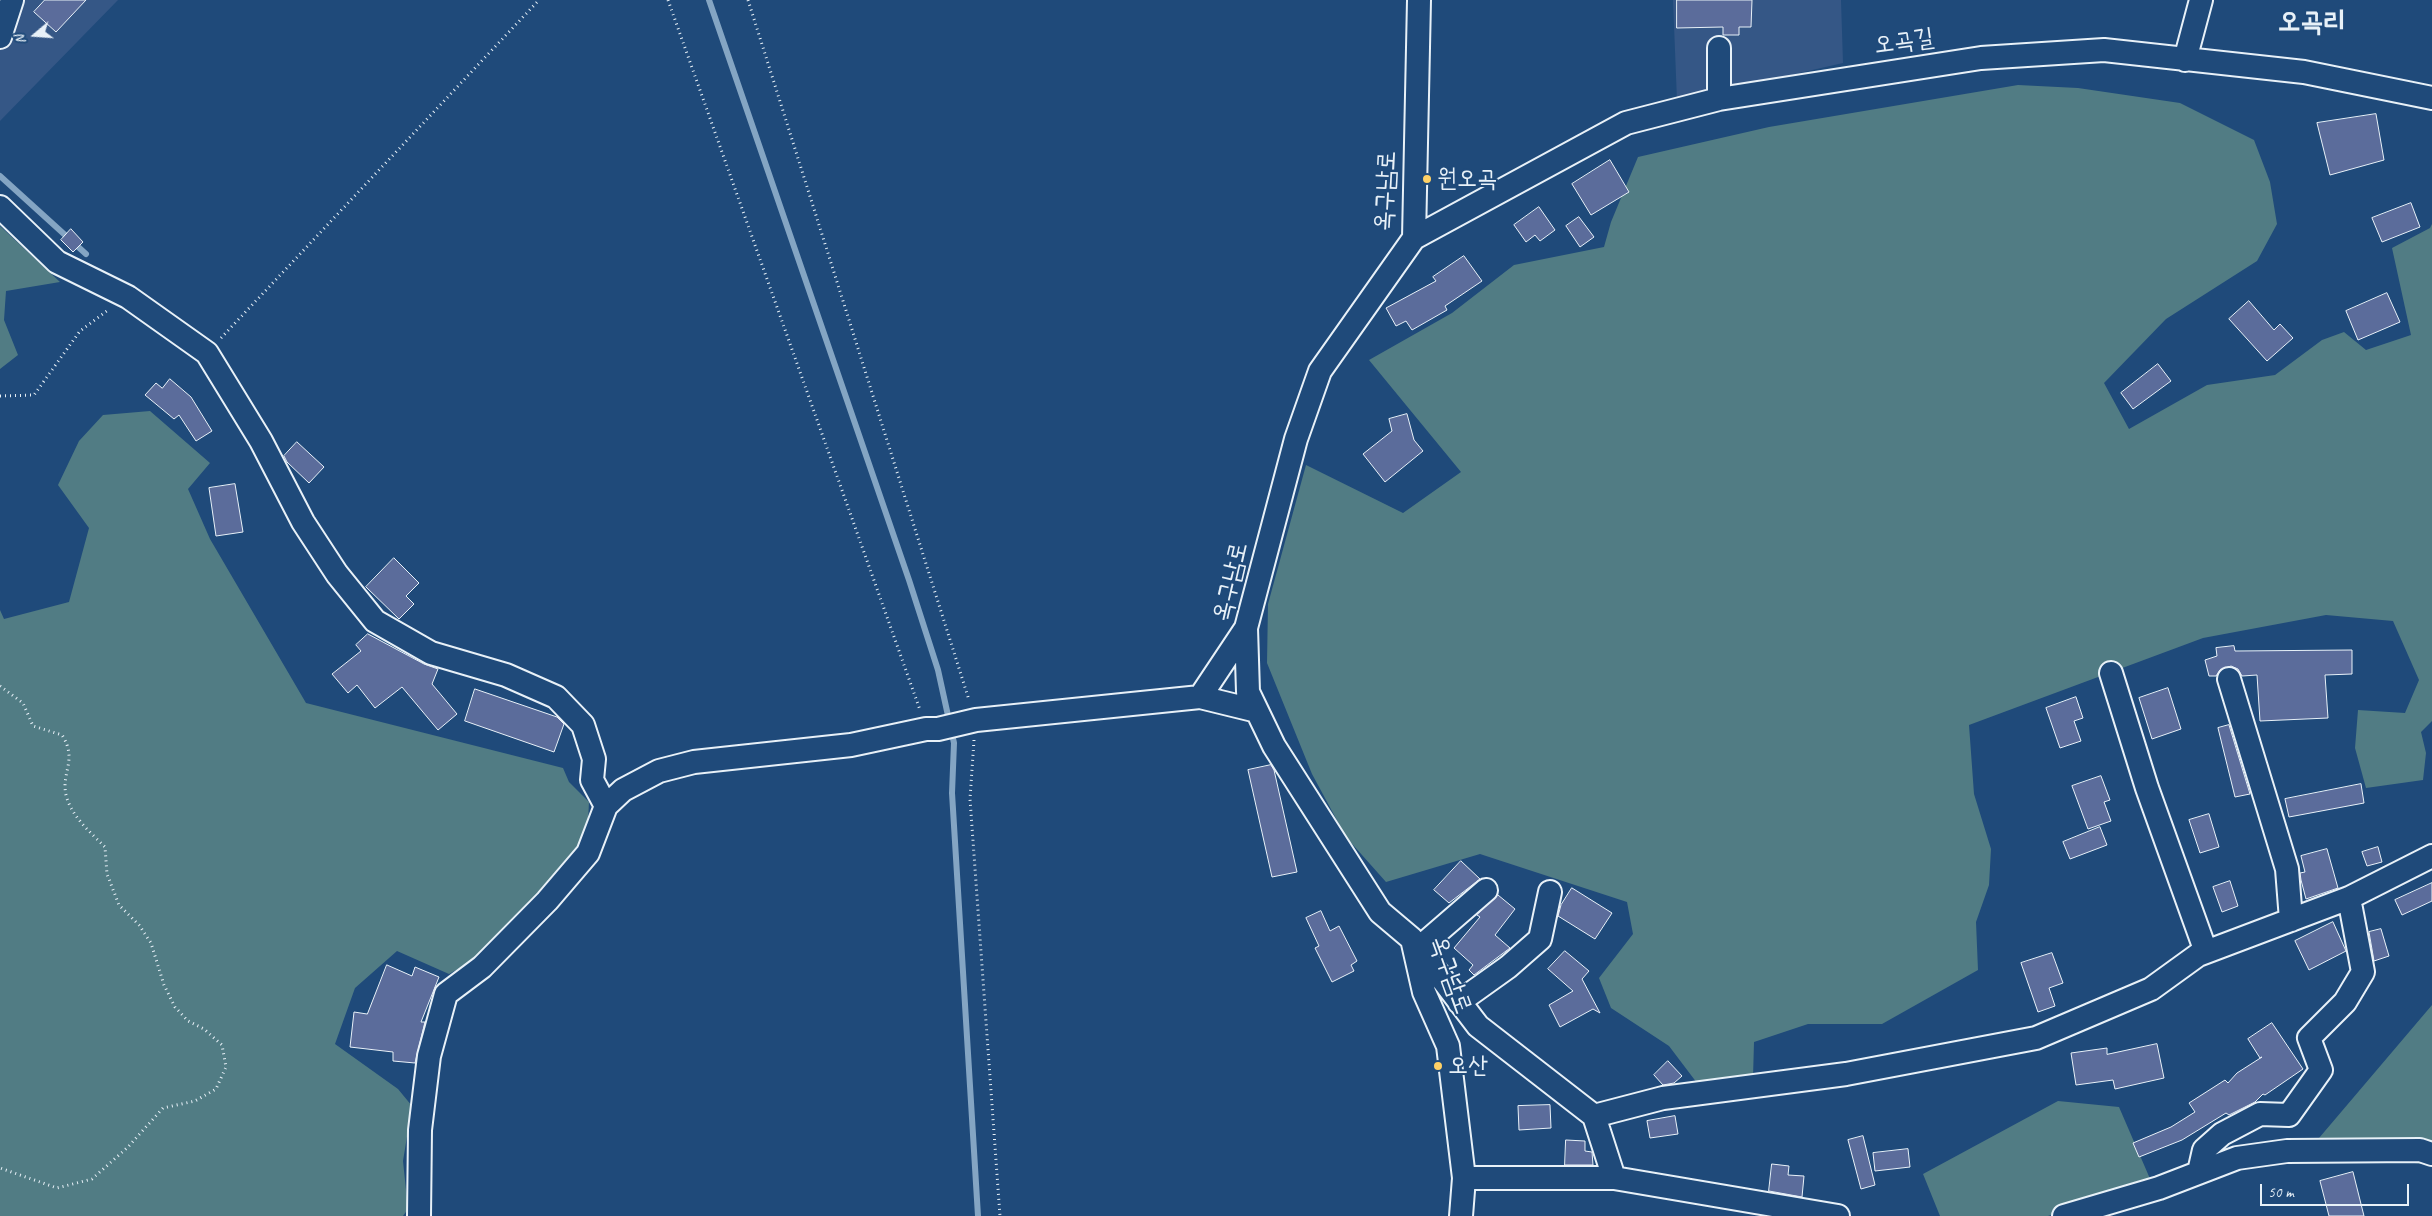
<!DOCTYPE html>
<meta charset="utf-8">
<style>
body{margin:0}
#map{position:relative;width:2432px;height:1216px;overflow:hidden;background:#1f4a7a;font-family:Caveat,sans-serif}
canvas{display:block}
.north{position:absolute;left:10px;top:10px;width:50px;height:50px;-webkit-text-stroke:4px #1f4a7a;paint-order:stroke;rotate:252deg;font-size:14px;font-weight:700;line-height:20px;text-align:center;color:#e8f1f8}
.north::after{content:'';display:block;margin:auto;width:18px;height:22px;background:#e8f1f8;clip-path:polygon(50% 0,100% 100%,50% 72%,0 100%)}
.scale{position:absolute;left:2260px;top:1184px;width:149px;height:22px;box-sizing:border-box;border:2px solid #e8f1f8;border-top:0;padding-left:6px;font-size:15px;line-height:18px;white-space:nowrap;color:#e8f1f8;-webkit-text-stroke:4px #1f4a7a;paint-order:stroke}
</style>
<div id="map">
<canvas width="2432" height="1216"></canvas>
<div class="north">N</div>
<div class="scale">50 m</div>
</div>
<script>
const g = document.querySelector('canvas').getContext('2d');
g.lineJoin = 'round';
function fill(path, color) {
  g.fillStyle = color;
  g.fill(path, 'evenodd');
}
function strokePath(path, color, width, dash) {
  g.strokeStyle = color;
  g.lineWidth = width;
  g.lineCap = dash ? 'butt' : 'round';
  g.setLineDash(dash || []);
  g.stroke(path);
}
function write(font, color, halo, rows, align = 'center') {
  g.font = font + ' Caveat,"Poor Story",sans-serif';
  g.lineWidth = 4;
  g.setLineDash([]);
  g.textBaseline = 'middle';
  g.strokeStyle = halo;
  g.fillStyle = color;
  for (const [text, x, y, turn = 0] of rows) {
    g.save();
    g.translate(x, y);
    g.rotate((+turn || 0) * Math.PI / 180);
    g.textAlign = isNaN(turn) ? turn : align;
    if (halo) g.strokeText(text, 0, 0);
    g.fillText(text, 0, 0);
    g.restore();
  }
}
fill(new Path2D(`
 M 0,0 L 118,0 L 0,121 Z
 M 1673,0 L 1841,0 L 1843,63 L 1677,101 Z`), '#355786');
fill(new Path2D(`
 M 2018,85 L 2078,88 L 2180,103 L 2254,140 L 2270,182 L 2277,224 L 2257,261 L 2166,319 L 2104,383 L 2129,429 L 2207,385 L 2275,375 L 2322,340 L 2344,332 L 2366,350 L 2411,335 L 2392,248 L 2430,228 L 2432,224 L 2432,721 L 2421,732 L 2426,753 L 2423,780 L 2366,788 L 2355,748 L 2358,710 L 2405,713 L 2419,680 L 2393,621 L 2326,615 L 2203,638 L 1969,725 L 1974,794 L 1991,849 L 1989,885 L 1976,922 L 1978,970 L 1882,1024 L 1808,1024 L 1754,1042 L 1753,1078 L 1697,1083 L 1669,1046 L 1611,1008 L 1599,978 L 1633,934 L 1627,902 L 1480,854 L 1386,882 L 1346,837 L 1312,774 L 1267,663 L 1268,604 L 1306,465 L 1403,513 L 1461,472 L 1369,360 L 1452,313 L 1514,265 L 1604,247 L 1611,222 L 1638,157 L 1769,127 Z
 M 0,226 L 60,282 L 6,291 L 4,320 L 18,355 L 0,369 Z
 M 150,411 L 210,463 L 188,489 L 210,539 L 306,703 L 563,768 L 569,782 L 589,802 L 587,841 L 543,891 L 476,959 L 449,974 L 397,951 L 355,988 L 335,1044 L 398,1089 L 412,1106 L 403,1161 L 408,1209 L 403,1216 L 0,1216 L 0,610 L 4,619 L 69,602 L 89,528 L 58,485 L 79,441 L 103,415 Z
 M 2432,1005 L 2432,1165 L 2308,1151 Z
 M 2058,1101 L 2119,1107 L 2151,1181 L 2048,1216 L 1940,1216 L 1923,1174 Z`), '#517c84');
strokePath(new Path2D(`
 M 709,0 L 909,580 L 938,670 L 954,743 L 952,793 L 978,1216
 M 0,176 L 86,254`), '#84a5c3', 6);
const building = new Path2D(`
 M 45,0 L 86,0 L 56,32 L 34,12 Z
 M 1677,0 L 1752,0 L 1751,27 L 1739,27 L 1739,35 L 1723,35 L 1723,27 L 1677,28 Z
 M 2376,114 L 2384,160 L 2330,175 L 2317,123 Z
 M 1610,160 L 1629,192 L 1591,215 L 1572,184 Z
 M 2411,203 L 2420,227 L 2382,242 L 2372,218 Z
 M 1539,207 L 1555,230 L 1540,241 L 1535,235 L 1526,242 L 1514,225 Z
 M 1579,217 L 1594,237 L 1580,247 L 1566,226 Z
 M 71,229 L 83,242 L 73,252 L 61,240 Z
 M 1464,256 L 1482,281 L 1445,306 L 1447,310 L 1412,330 L 1406,321 L 1396,326 L 1386,308 L 1436,281 L 1433,277 Z
 M 2387,293 L 2400,322 L 2358,340 L 2346,311 Z
 M 2249,301 L 2274,330 L 2280,324 L 2293,338 L 2267,361 L 2229,319 Z
 M 2158,364 L 2171,381 L 2133,409 L 2121,393 Z
 M 170,379 L 191,397 L 212,431 L 196,441 L 179,415 L 174,419 L 145,395 L 156,383 L 162,388 Z
 M 1407,414 L 1414,440 L 1423,451 L 1385,482 L 1363,454 L 1392,431 L 1389,419 Z
 M 297,442 L 324,467 L 309,483 L 287,462 L 284,456 Z
 M 235,484 L 243,532 L 216,536 L 209,488 Z
 M 394,558 L 419,583 L 406,596 L 414,604 L 399,619 L 366,587 Z
 M 368,634 L 424,664 L 438,669 L 432,684 L 457,714 L 438,730 L 402,687 L 375,708 L 357,685 L 348,693 L 332,674 L 361,651 L 356,645 Z
 M 2234,646 L 2235,651 L 2352,650 L 2352,674 L 2325,675 L 2328,718 L 2260,721 L 2257,675 L 2242,676 L 2238,669 L 2231,666 L 2220,670 L 2216,676 L 2209,676 L 2205,660 L 2217,656 L 2216,648 Z
 M 2168,688 L 2181,729 L 2152,739 L 2139,698 Z
 M 475,689 L 557,717 L 564,724 L 554,752 L 465,721 Z
 M 2076,697 L 2083,718 L 2074,721 L 2081,741 L 2060,748 L 2046,708 Z
 M 2229,725 L 2250,794 L 2235,797 L 2218,728 Z
 M 1271,765 L 1274,770 L 1297,872 L 1272,877 L 1248,770 Z
 M 2101,776 L 2110,800 L 2104,802 L 2111,821 L 2088,829 L 2072,786 Z
 M 2361,784 L 2364,803 L 2289,817 L 2285,799 Z
 M 2209,814 L 2219,847 L 2200,853 L 2189,820 Z
 M 2100,827 L 2107,845 L 2070,859 L 2063,842 Z
 M 2378,847 L 2382,862 L 2367,866 L 2362,852 Z
 M 2327,849 L 2338,888 L 2306,899 L 2301,880 L 2300,873 L 2305,872 L 2301,856 Z
 M 1461,861 L 1480,879 L 1449,903 L 1434,890 Z
 M 2230,881 L 2238,906 L 2222,912 L 2213,887 Z
 M 2432,883 L 2432,901 L 2402,915 L 2395,900 Z
 M 1572,888 L 1612,913 L 1595,939 L 1558,916 L 1561,905 Z
 M 1498,895 L 1515,909 L 1495,935 L 1510,948 L 1474,975 L 1469,970 L 1473,965 L 1454,948 L 1480,917 L 1477,915 Z
 M 1321,911 L 1330,931 L 1339,926 L 1357,961 L 1351,965 L 1354,971 L 1332,982 L 1315,948 L 1319,946 L 1306,918 Z
 M 2333,922 L 2346,951 L 2309,970 L 2295,941 Z
 M 2381,929 L 2389,956 L 2374,961 L 2369,932 Z
 M 1565,951 L 1589,971 L 1582,979 L 1600,1013 L 1593,1009 L 1560,1027 L 1549,1005 L 1573,991 L 1548,969 Z
 M 2052,953 L 2063,983 L 2049,988 L 2055,1006 L 2038,1012 L 2021,963 Z
 M 387,965 L 412,976 L 415,967 L 439,977 L 421,1022 L 425,1022 L 415,1063 L 393,1061 L 393,1052 L 350,1047 L 354,1012 L 367,1014 Z
 M 2272,1023 L 2303,1069 L 2265,1095 L 2263,1094 L 2255,1102 L 2229,1115 L 2226,1113 L 2182,1140 L 2139,1157 L 2133,1143 L 2171,1127 L 2195,1112 L 2189,1103 L 2225,1080 L 2228,1083 L 2237,1073 L 2262,1057 L 2260,1058 L 2248,1039 Z
 M 2157,1044 L 2164,1078 L 2115,1089 L 2113,1080 L 2076,1085 L 2071,1053 L 2107,1048 L 2107,1054 Z
 M 1668,1061 L 1682,1076 L 1674,1083 L 1663,1085 L 1654,1075 Z
 M 1550,1105 L 1551,1128 L 1519,1130 L 1518,1106 Z
 M 1675,1116 L 1678,1134 L 1650,1138 L 1647,1121 Z
 M 1863,1136 L 1875,1185 L 1861,1189 L 1848,1140 Z
 M 1566,1140 L 1585,1141 L 1585,1151 L 1592,1152 L 1593,1165 L 1565,1165 Z
 M 1908,1149 L 1910,1167 L 1875,1171 L 1873,1153 Z
 M 1772,1164 L 1789,1166 L 1788,1175 L 1804,1176 L 1802,1197 L 1769,1191 Z
 M 2353,1172 L 2364,1216 L 2329,1216 L 2320,1181 Z`);
fill(building, '#5b6c9b');
strokePath(building, '#e8f1f8', 1);
const minor = new Path2D(`
 M 1419,0 L 1414,238 L 1320,371 L 1296,439 L 1246,628 L 1248,692 L 1274,746 L 1380,912 L 1412,939 L 1424,992 L 1448,1046 L 1464,1178 L 1461,1216
 M 0,37 L 12,0
 M 1719,48 L 1719,99
 M 2185,60 L 2201,0
 M 0,207 L 57,262 L 128,297 L 207,353 L 261,441 L 303,522 L 337,574 L 375,621 L 431,653 L 506,675 L 556,697 L 583,725 L 594,759 L 592,780 L 606,806
 M 1414,238 L 1626,123 L 1719,99 L 1981,58 L 2104,50 L 2304,72 L 2432,98
 M 2111,673 L 2147,788 L 2206,952
 M 2229,679 L 2287,869 L 2291,920
 M 1200,697 L 1246,628
 M 1417,946 L 1478,1026 L 1594,1116 L 1663,1098 L 1846,1074 L 2036,1038 L 2151,989 L 2198,955 L 2349,898 L 2432,856
 M 1419,948 L 1486,890
 M 1459,1002 L 1508,967 L 1540,939 L 1550,892
 M 1594,1116 L 1614,1178
 M 2199,1172 L 2204,1150 L 2222,1134 L 2260,1114 L 2289,1115 L 2321,1070 L 2309,1038 L 2345,1002 L 2363,972 L 2349,898
 M 1464,1178 L 1614,1178 L 1838,1216
 M 419,1216 L 420,1130 L 429,1056 L 446,994 L 482,967 L 547,901 L 588,853 L 606,806 L 623,790 L 659,771 L 694,762 L 851,745 L 926,729 L 938,729 L 976,720 L 1200,697 L 1257,711
 M 2064,1216 L 2159,1188 L 2237,1158 L 2287,1151 L 2420,1150 L 2432,1154`);
strokePath(minor, '#e8f1f8', 26);
strokePath(new Path2D(`
 M 668,0 L 920,710
 M 748,0 L 969,700
 M 221,338 L 539,0
 M 0,396 L 34,395 L 80,331 L 108,310
 M 0,686 L 23,703 L 33,726 L 62,735 C 78,760 61,772 66,795 C 71,816 91,833 105,847 L 107,874 L 119,905 L 139,925 L 151,943 L 164,985 L 175,1007 L 188,1021 L 204,1029 L 222,1045 L 226,1067 L 216,1089 L 195,1101 L 163,1108 L 128,1147 L 92,1179 L 57,1188 L 0,1168
 M 974,740 L 970,799 L 1000,1216`), '#e8f1f8', 3, [1, 4]);
strokePath(minor, '#1f4a7a', 22);
for (const [x, y, r, color] of [
 [1427,179,5,"#ffd166"],
 [1438,1066,5,"#ffd166"]
]) {
  const dot = new Path2D();
  dot.arc(x, y, r, 0, 2 * Math.PI);
  g.fillStyle = color;
  g.fill(dot);
  strokePath(dot, '#1f4a7a', 2);
}
write('25px', '#e8f1f8', '#1f4a7a', [
 ["오곡길",1904,42,-8],
 ["옥구남로",1386,191,-87],
 ["옥구남로",1231,582,-77],
 ["옥구남로",1450,975,70]
]);
write('25px', '#e8f1f8', '#1f4a7a', [
 ["원오곡",1437,179],
 ["오산",1448,1066]
], 'left');
write('bold 28px', '#e8f1f8', '#1f4a7a', [
 ["오곡리",2312,23]
]);
</script>
